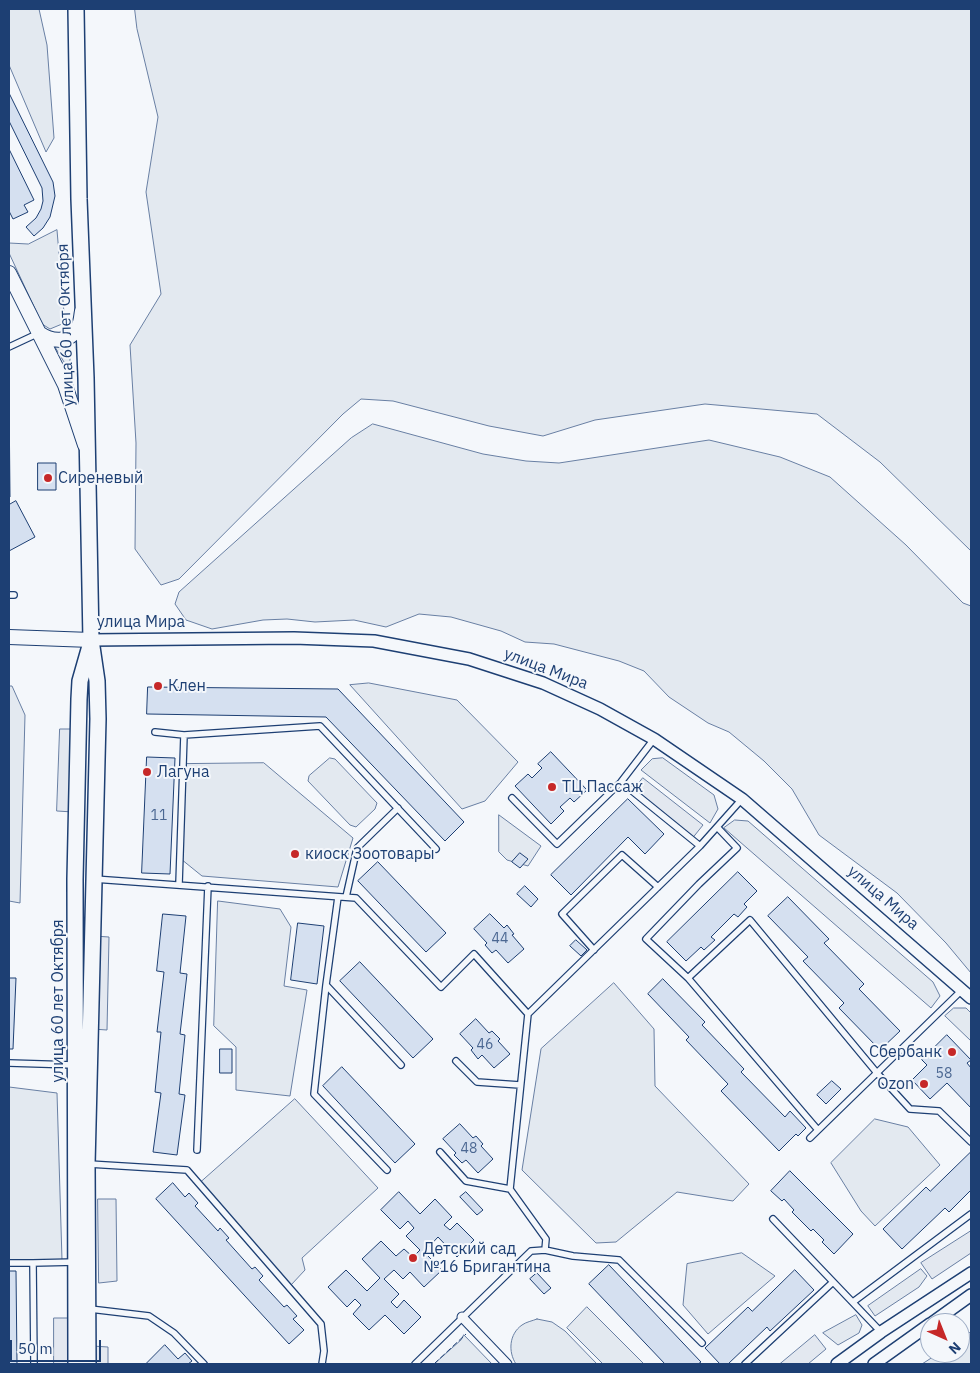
<!DOCTYPE html>
<meta charset="utf-8">
<style>
body{margin:0}
#map{position:relative;width:980px;height:1373px;overflow:hidden;background:#f4f7fb;font-family:"IBM Plex Sans",sans-serif}
canvas{display:block}
.frame{position:absolute;inset:0;border:10px solid #1d3f73;pointer-events:none}
.north{position:absolute;left:920px;top:1313px;width:50px;height:50px;box-sizing:border-box;background:#f4f7fb;border:1px solid #9eadc5;border-radius:50%;rotate:136deg;font-size:14px;font-weight:700;line-height:20px;text-align:center;color:#1d3f73}
.north::after{content:'';display:block;margin:auto;width:18px;height:22px;background:#c62828;clip-path:polygon(50% 0,100% 100%,50% 72%,0 100%)}
.scale{position:absolute;left:10px;top:1340px;width:91px;height:22px;box-sizing:border-box;border:2px solid #1d3f73;border-top:0;padding-left:6px;font-size:15px;line-height:18px;white-space:nowrap;color:#1d3f73;-webkit-text-stroke:4px #f4f7fb;paint-order:stroke}
</style>
<div id="map">
<canvas width="980" height="1373"></canvas>
<div class="frame"></div>
<div class="north">N</div>
<div class="scale">50 m</div>
</div>
<script>
const g = document.querySelector('canvas').getContext('2d');
g.lineJoin = 'round';
function fill(path, color) {
  g.fillStyle = color;
  g.fill(path, 'evenodd');
}
function strokePath(path, color, width, dash) {
  g.strokeStyle = color;
  g.lineWidth = width;
  g.lineCap = dash ? 'butt' : 'round';
  g.setLineDash(dash || []);
  g.stroke(path);
}
function write(font, color, halo, rows, align = 'center') {
  g.font = font + ' "IBM Plex Sans",sans-serif';
  g.lineWidth = 4;
  g.setLineDash([]);
  g.textBaseline = 'middle';
  g.strokeStyle = halo;
  g.fillStyle = color;
  for (const [text, x, y, turn = 0] of rows) {
    g.save();
    g.translate(x, y);
    g.rotate((+turn || 0) * Math.PI / 180);
    g.textAlign = isNaN(turn) ? turn : align;
    if (halo) g.strokeText(text, 0, 0);
    g.fillText(text, 0, 0);
    g.restore();
  }
}
const green = new Path2D(`
 M 9,9 L 39,9 L 47,45 L 54,138 L 46,152 L 9,65 Z
 M 135,9 L 971,9 L 971,551 L 880,462 L 817,414 L 705,404 L 595,420 L 543,436 L 489,426 L 393,401 L 361,399 L 343,414 L 179,579 L 161,585 L 135,549 L 136,443 L 130,345 L 161,294 L 146,192 L 158,117 L 137,29 Z
 M 57,230 L 64,313 L 62,324 L 50,329 L 42,324 L 9,253 L 9,243 L 28,244 Z
 M 70,344 L 70,372 L 55,347 Z
 M 373,424 L 483,454 L 526,461 L 559,463 L 709,440 L 780,457 L 830,477 L 906,545 L 963,603 L 971,606 L 971,973 L 946,943 L 897,893 L 819,835 L 792,789 L 764,761 L 729,732 L 708,723 L 669,697 L 644,671 L 619,661 L 554,644 L 525,642 L 501,631 L 451,617 L 419,614 L 386,627 L 354,620 L 315,622 L 287,619 L 263,620 L 212,629 L 186,620 L 175,604 L 179,592 L 351,438 Z
 M 369,683 L 457,700 L 518,762 L 485,801 L 462,809 L 350,685 Z
 M 9,686 L 12,686 L 25,715 L 20,903 L 9,901 Z
 M 330,758 L 335,759 L 377,803 L 375,809 L 356,827 L 350,825 L 308,781 L 309,776 Z
 M 663,758 L 714,795 L 718,809 L 710,823 L 641,770 L 652,759 Z
 M 264,763 L 353,838 L 338,887 L 202,876 L 181,859 L 186,764 Z
 M 499,815 L 541,846 L 528,866 L 507,860 L 499,852 Z
 M 735,820 L 748,821 L 933,982 L 940,996 L 931,1008 L 724,828 Z
 M 218,901 L 280,909 L 291,927 L 284,986 L 307,990 L 290,1096 L 236,1090 L 236,1047 L 214,1026 Z
 M 614,983 L 654,1029 L 655,1086 L 749,1184 L 733,1201 L 677,1192 L 616,1242 L 596,1243 L 522,1170 L 541,1049 Z
 M 954,1008 L 966,1008 L 971,1013 L 971,1041 L 945,1016 Z
 M 9,1087 L 57,1093 L 62,1260 L 9,1260 Z
 M 295,1099 L 378,1188 L 302,1258 L 305,1270 L 291,1285 L 200,1183 Z
 M 875,1119 L 908,1127 L 940,1165 L 875,1226 L 861,1211 L 831,1163 Z
 M 742,1253 L 775,1276 L 708,1334 L 683,1305 L 687,1264 Z
 M 921,1269 L 927,1276 L 919,1287 L 875,1316 L 868,1306 Z
 M 587,1307 L 644,1364 L 603,1364 L 567,1328 Z
 M 856,1315 L 862,1325 L 859,1333 L 838,1345 L 823,1333 Z
 M 537,1319 L 552,1322 L 565,1331 L 597,1364 L 516,1364 C 508,1352 509,1334 522,1325 C 526,1322 532,1321 537,1319 Z
 M 971,1332 L 971,1364 L 922,1364 L 939,1353 L 960,1353 L 960,1339 Z
 M 464,1335 L 492,1364 L 434,1364 L 461,1340 Z`);
fill(green, '#e3e9f0');
strokePath(green, '#687fa3', 1);
const parking = new Path2D(`
 M 60,729 L 76,729 L 73,812 L 57,811 Z
 M 643,778 L 703,825 L 691,840 L 632,792 Z
 M 94,936 L 109,937 L 107,1030 L 92,1029 Z
 M 98,1199 L 116,1199 L 117,1281 L 99,1283 Z
 M 971,1231 L 971,1253 L 932,1279 L 921,1263 Z
 M 54,1318 L 72,1318 L 71,1364 L 54,1364 Z
 M 815,1335 L 826,1349 L 808,1364 L 780,1364 Z
 M 92,1346 L 108,1347 L 108,1364 L 92,1364 Z`);
fill(parking, '#e3e8f0');
strokePath(parking, '#687fa3', 1);
const building = new Path2D(`
 M 9,93 L 53,182 L 55,196 L 50,217 L 43,228 L 34,236 L 26,227 L 36,218 L 41,209 L 43,201 L 42,188 L 9,121 Z
 M 9,149 L 34,200 L 24,205 L 28,212 L 13,219 L 9,211 Z
 M 9,392 L 10,497 L 9,497 Z
 M 38,463 L 56,463 L 56,490 L 38,490 Z
 M 16,501 L 35,537 L 9,551 L 9,505 Z
 M 148,687 L 338,689 L 464,822 L 445,841 L 326,717 L 147,714 Z
 M 551,752 L 587,790 L 574,802 L 570,798 L 560,807 L 564,811 L 551,824 L 515,786 L 528,774 L 532,778 L 542,768 L 538,764 Z
 M 147,757 L 175,758 L 170,874 L 142,873 Z
 M 628,799 L 664,834 L 645,854 L 628,837 L 571,895 L 551,875 Z
 M 520,853 L 528,859 L 520,868 L 512,862 Z
 M 378,862 L 446,933 L 426,952 L 358,881 Z
 M 738,872 L 757,891 L 744,904 L 747,907 L 738,917 L 734,914 L 711,937 L 715,940 L 704,950 L 701,947 L 686,961 L 667,942 Z
 M 525,886 L 538,899 L 531,907 L 517,894 Z
 M 788,897 L 829,939 L 824,943 L 864,984 L 859,989 L 900,1031 L 880,1050 L 839,1008 L 844,1003 L 803,961 L 808,957 L 768,916 Z
 M 163,914 L 186,916 L 180,973 L 187,974 L 180,1034 L 185,1035 L 179,1094 L 185,1095 L 177,1155 L 153,1152 L 161,1093 L 155,1092 L 161,1032 L 157,1032 L 164,972 L 157,971 Z
 M 490,914 L 504,928 L 507,925 L 514,934 L 512,935 L 524,949 L 508,963 L 496,950 L 492,953 L 485,945 L 487,943 L 474,929 Z
 M 298,923 L 324,926 L 317,984 L 291,980 Z
 M 576,940 L 587,950 L 581,956 L 570,946 Z
 M 360,962 L 433,1039 L 413,1058 L 340,981 Z
 M 9,978 L 16,978 L 13,1049 L 9,1049 Z
 M 663,979 L 705,1022 L 702,1025 L 744,1069 L 741,1072 L 785,1117 L 790,1111 L 806,1128 L 798,1136 L 796,1134 L 779,1151 L 721,1091 L 728,1084 L 686,1040 L 689,1037 L 648,994 Z
 M 476,1019 L 489,1033 L 492,1031 L 500,1039 L 498,1041 L 510,1054 L 494,1068 L 482,1055 L 478,1059 L 471,1050 L 473,1048 L 460,1034 Z
 M 947,1035 L 971,1060 L 967,1063 L 971,1068 L 971,1108 L 947,1083 L 930,1099 L 912,1080 L 927,1065 L 922,1060 Z
 M 220,1049 L 232,1049 L 232,1073 L 220,1073 Z
 M 342,1067 L 415,1144 L 395,1163 L 323,1086 Z
 M 832,1081 L 841,1089 L 826,1104 L 817,1095 Z
 M 460,1124 L 473,1138 L 476,1136 L 483,1144 L 481,1146 L 493,1159 L 478,1173 L 466,1160 L 462,1163 L 454,1155 L 456,1153 L 443,1139 Z
 M 971,1152 L 971,1190 L 949,1212 L 945,1208 L 902,1249 L 883,1229 L 926,1187 L 930,1191 Z
 M 790,1171 L 853,1234 L 834,1254 L 822,1242 L 824,1240 L 813,1229 L 811,1231 L 792,1212 L 794,1210 L 784,1199 L 782,1201 L 771,1191 Z
 M 173,1183 L 185,1197 L 189,1193 L 198,1203 L 195,1206 L 218,1231 L 220,1228 L 229,1238 L 226,1240 L 252,1269 L 255,1267 L 263,1276 L 259,1280 L 284,1307 L 287,1305 L 297,1316 L 293,1319 L 304,1330 L 289,1344 L 156,1199 Z
 M 399,1192 L 420,1214 L 435,1199 L 452,1217 L 444,1225 L 450,1230 L 457,1223 L 474,1240 L 457,1257 L 438,1237 L 424,1252 L 442,1270 L 424,1287 L 410,1272 L 403,1279 L 394,1270 L 384,1279 L 399,1294 L 391,1302 L 397,1308 L 404,1300 L 421,1317 L 404,1334 L 385,1315 L 369,1330 L 353,1314 L 361,1305 L 355,1299 L 347,1307 L 328,1287 L 346,1270 L 367,1291 L 380,1278 L 362,1259 L 381,1241 L 396,1256 L 404,1249 L 413,1257 L 420,1250 L 406,1236 L 414,1228 L 408,1221 L 400,1229 L 381,1210 Z
 M 466,1192 L 483,1210 L 477,1215 L 460,1197 Z
 M 609,1265 L 701,1362 L 698,1364 L 665,1364 L 589,1284 Z
 M 795,1270 L 814,1290 L 770,1331 L 767,1327 L 728,1364 L 720,1364 L 705,1348 L 748,1307 L 752,1311 Z
 M 9,1271 L 16,1271 L 17,1364 L 9,1364 Z
 M 537,1273 L 551,1288 L 544,1294 L 530,1279 Z
 M 165,1345 L 178,1359 L 185,1353 L 192,1361 L 188,1364 L 146,1364 Z`);
fill(building, '#d5e0f0');
strokePath(building, '#1d3f73', 1);
const service = new Path2D(`
 M 9,347 L 39,333
 M 9,595 L 14,595
 M 155,732 L 184,735 L 320,726 L 436,849
 M 621,782 L 700,846
 M 512,798 L 557,844 L 621,782 L 654,739
 M 94,879 L 356,898 L 441,987 L 474,954 L 528,1014 L 700,846 L 742,799
 M 179,884 L 184,735
 M 338,897 L 326,985 L 401,1065
 M 346,897 L 357,848 L 398,808
 M 594,950 L 562,914 L 622,855 L 658,887
 M 688,978 L 646,939 L 699,884 L 737,848 L 717,827
 M 326,985 L 314,1094 L 387,1170
 M 528,1014 L 510,1189 L 546,1239 L 545,1250
 M 456,1061 L 477,1082 L 520,1085
 M 9,1063 L 74,1065
 M 818,1130 L 688,978 L 750,920 L 877,1073 L 910,1109 L 939,1111 L 971,1142
 M 810,1138 L 962,990
 M 197,1150 L 208,886
 M 440,1152 L 466,1181 L 510,1189
 M 89,1164 L 187,1170 L 321,1324 L 324,1351 L 322,1364
 M 773,1219 L 881,1332
 M 9,1263 L 33,1263 L 34,1364
 M 33,1263 L 76,1262
 M 853,1302 L 971,1214
 M 90,1309 L 149,1316 L 174,1333 L 204,1364
 M 415,1364 L 531,1251 L 545,1250 L 573,1256 L 619,1260 L 702,1343
 M 745,1364 L 833,1282`);
const pedestrian = new Path2D(`
 M 462,1317 L 507,1364`);
const minor = new Path2D(`
 M 91,640 L 294,638 L 374,641 L 469,659 L 543,683 L 600,709 L 654,739 L 742,799 L 971,998
 M 932,1323 L 971,1295
 M 837,1364 L 881,1332 L 971,1273
 M 874,1364 L 930,1324`);
const tertiary = new Path2D(`
 M 9,273 L 65,385 L 85,445
 M 39,333 C 52,342 69,344 78,327 C 81,323 81,316 82,311
 M 9,637 L 91,640`);
const secondary = new Path2D(`
 M 76,9 L 79,199 L 86,378 L 91,640 L 97,681 L 98,719 L 87,1164 L 88,1364
 M 76,1364 L 75,879 L 79,699 L 80,681 L 90,646`);
strokePath(service, '#1d3f73', 8);
strokePath(pedestrian, '#1d3f73', 11);
strokePath(minor, '#1d3f73', 14);
strokePath(tertiary, '#1d3f73', 16);
strokePath(secondary, '#1d3f73', 18);
strokePath(service, '#f4f7fb', 5.5);
strokePath(pedestrian, '#f4f7fb', 9);
strokePath(minor, '#f4f7fb', 11);
strokePath(tertiary, '#f4f7fb', 14);
strokePath(secondary, '#f4f7fb', 15);
strokePath(new Path2D(`
 M 434,1364 L 466,1334`), '#1d3f73', 1, [6, 2.5]);
for (const [x, y, r, color] of [
 [48,478,5,"#c62828"],
 [158,686,5,"#c62828"],
 [147,772,5,"#c62828"],
 [552,787,5,"#c62828"],
 [295,854,5,"#c62828"],
 [952,1052,5,"#c62828"],
 [924,1084,5,"#c62828"],
 [413,1258,5,"#c62828"]
]) {
  const dot = new Path2D();
  dot.arc(x, y, r, 0, 2 * Math.PI);
  g.fillStyle = color;
  g.fill(dot);
  strokePath(dot, '#f4f7fb', 2);
}
write('14px', '#4b6792', null, [
 ["11",159,816],
 ["44",500,939],
 ["46",485,1045],
 ["58",944,1074],
 ["48",469,1149]
]);
write('16px', '#1d3f73', '#f4f7fb', [
 ["улица 60 лет Октября",66,325,-92],
 ["улица Мира",141,622],
 ["улица Мира",546,669,21],
 ["улица Мира",883,898,41],
 ["улица 60 лет Октября",58,1001,-90]
]);
write('16px', '#1d3f73', '#f4f7fb', [
 ["Сиреневый",58,478],
 ["Клен",168,686],
 ["Лагуна",157,772],
 ["ТЦ Пассаж",562,787],
 ["киоск Зоотовары",305,854],
 ["Сбербанк",942,1052,"right"],
 ["Ozon",914,1084,"right"],
 ["Детский сад",423,1249],
 ["№16 Бригантина",423,1267]
], 'left');
</script>
